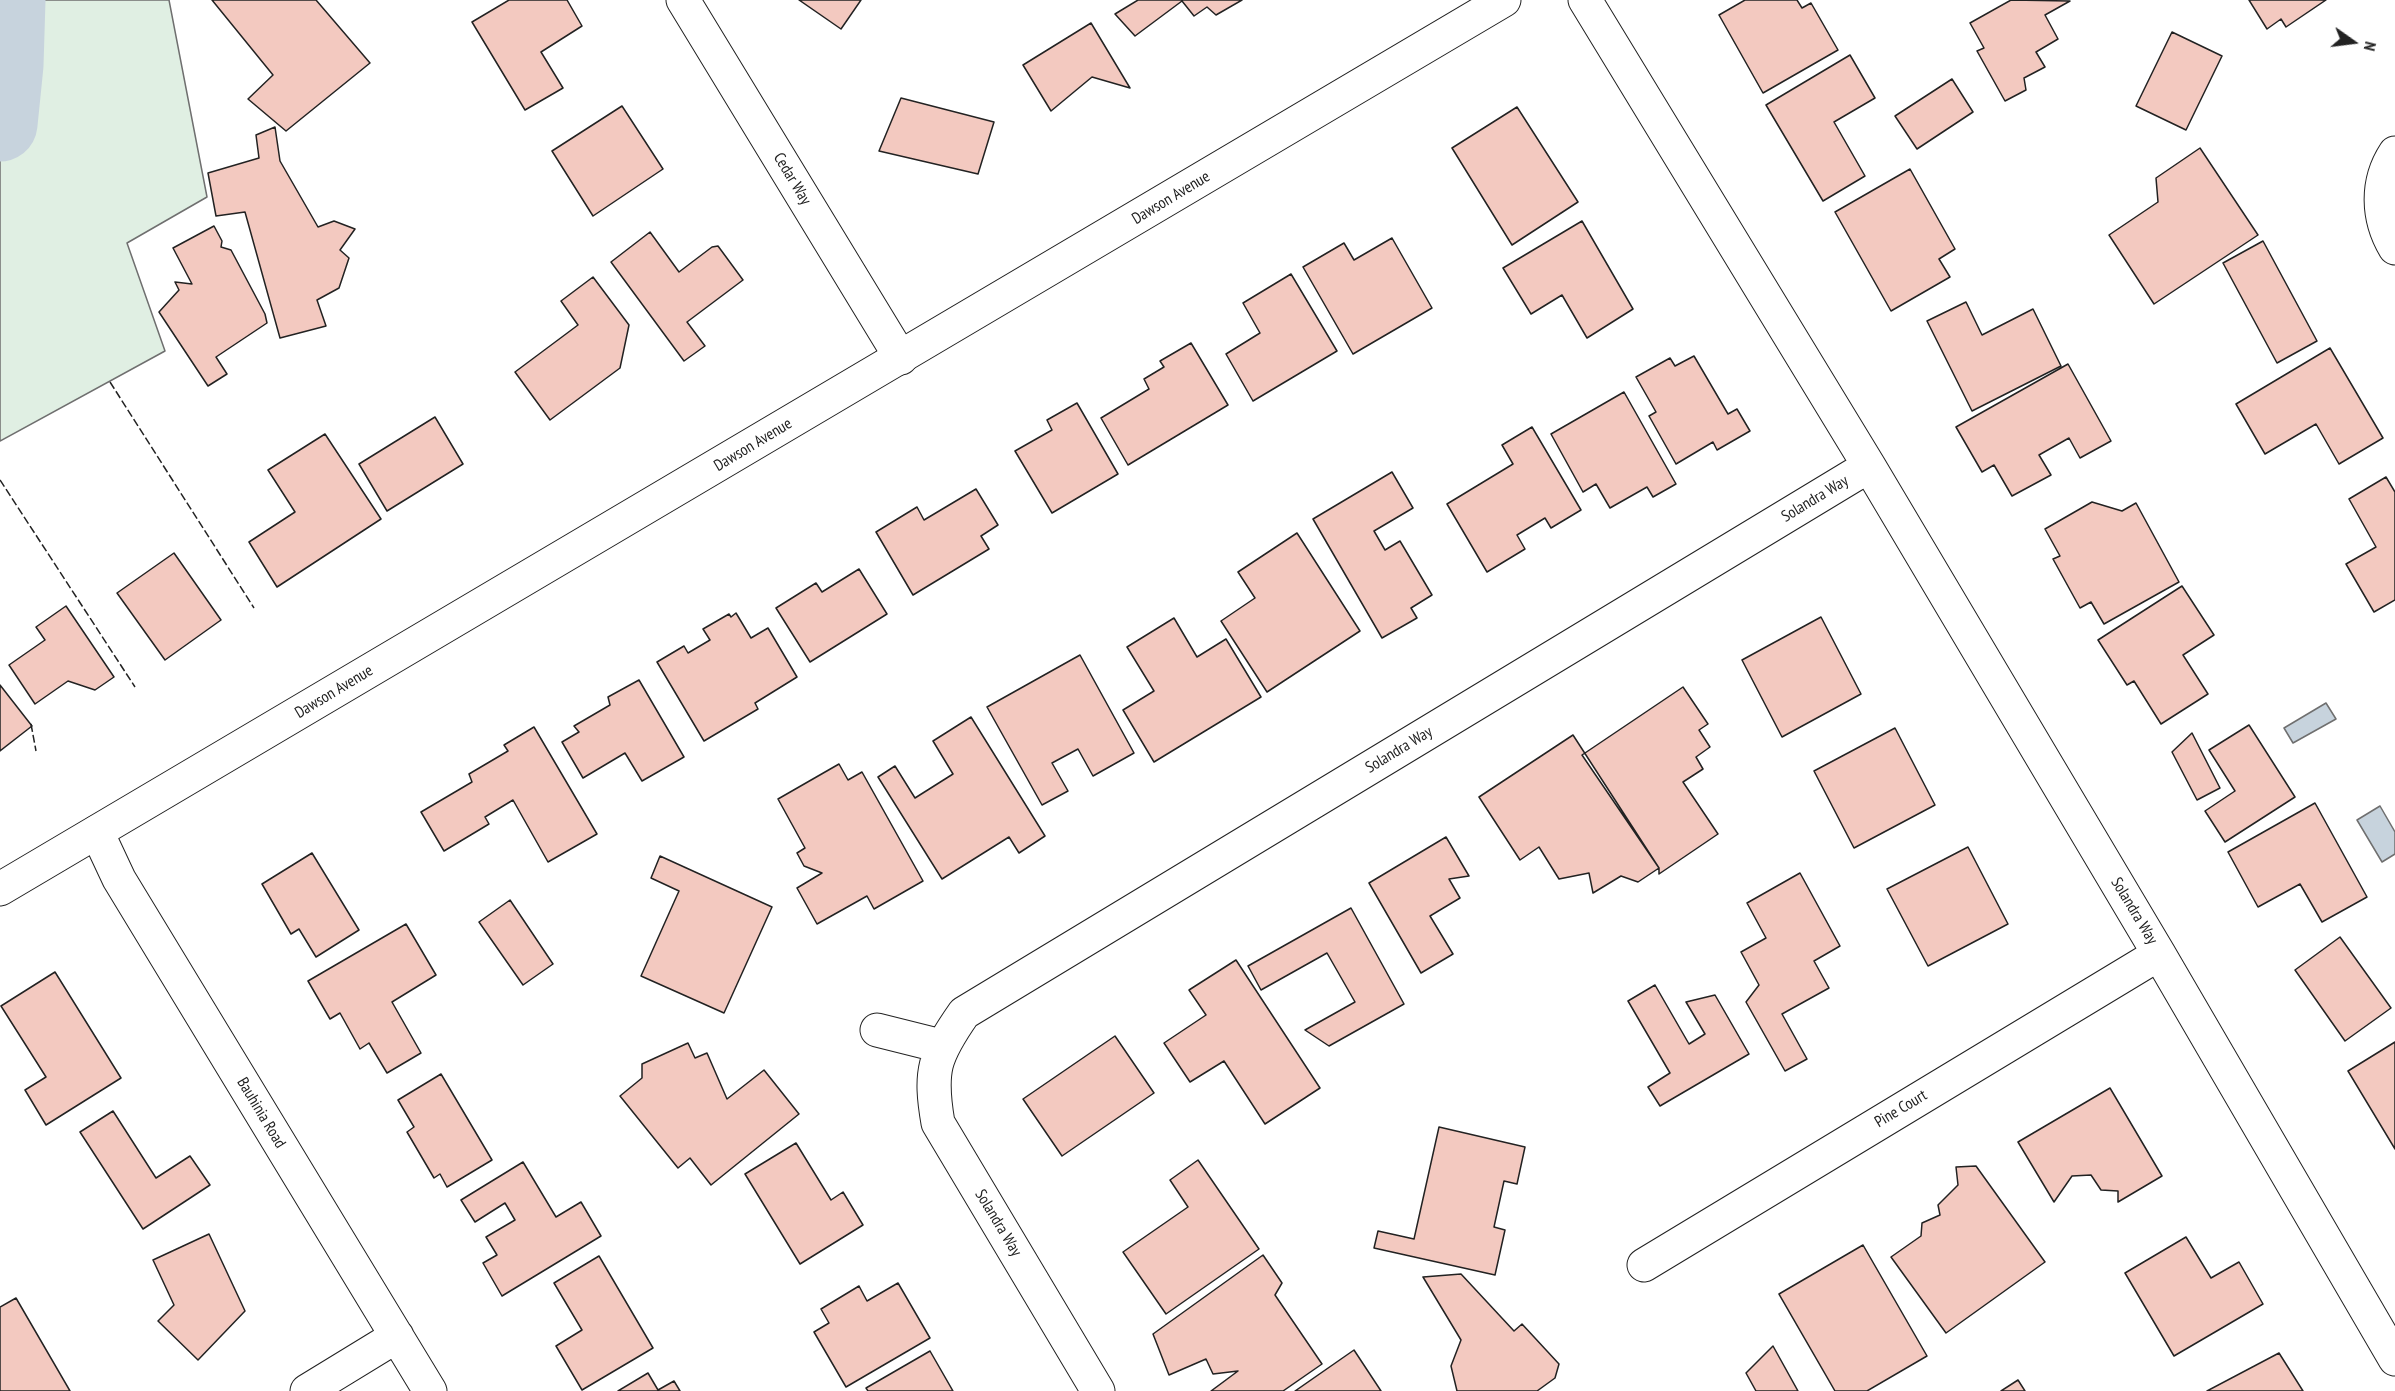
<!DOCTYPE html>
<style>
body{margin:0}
#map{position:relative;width:2395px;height:1391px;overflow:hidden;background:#fff;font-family:"PT Sans Narrow",sans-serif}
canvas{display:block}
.north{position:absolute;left:2323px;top:12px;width:60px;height:60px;-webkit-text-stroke:4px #fff;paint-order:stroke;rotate:104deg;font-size:16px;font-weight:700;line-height:24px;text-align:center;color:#222}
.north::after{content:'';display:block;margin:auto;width:21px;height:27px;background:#222;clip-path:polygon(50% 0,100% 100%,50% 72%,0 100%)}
</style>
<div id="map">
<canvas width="2395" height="1391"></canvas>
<div class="north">N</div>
</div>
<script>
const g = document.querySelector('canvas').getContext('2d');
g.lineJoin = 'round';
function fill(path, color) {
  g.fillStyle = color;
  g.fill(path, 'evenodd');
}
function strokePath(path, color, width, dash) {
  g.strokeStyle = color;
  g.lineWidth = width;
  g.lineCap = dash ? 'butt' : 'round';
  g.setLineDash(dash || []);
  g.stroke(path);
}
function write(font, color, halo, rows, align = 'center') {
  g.font = font + ' "PT Sans Narrow",sans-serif';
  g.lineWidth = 4.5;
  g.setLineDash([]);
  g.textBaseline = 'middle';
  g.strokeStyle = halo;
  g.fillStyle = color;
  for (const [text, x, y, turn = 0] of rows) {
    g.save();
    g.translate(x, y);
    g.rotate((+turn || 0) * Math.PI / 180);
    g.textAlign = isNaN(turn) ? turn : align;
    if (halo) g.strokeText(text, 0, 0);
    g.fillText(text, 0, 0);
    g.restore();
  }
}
const green = new Path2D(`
 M 0,0 L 169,0 L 207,197 L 127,243 L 165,351 L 0,441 Z`);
fill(green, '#e0efe3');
strokePath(green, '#6f6f6f', 1.5);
const water = new Path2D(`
 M 2326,703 L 2336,719 L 2293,743 L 2284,728 Z
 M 2380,806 L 2395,832 L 2395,854 L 2382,862 L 2357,820 Z`);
fill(water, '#c7d3dd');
strokePath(water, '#6f6f6f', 1.5);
strokePath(new Path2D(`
 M 0,124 L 6,65 L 8,0`), '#c7d3dd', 75);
const building = new Path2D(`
 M 212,0 L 316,0 L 370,63 L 286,131 L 248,99 L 273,75 Z
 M 509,0 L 567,0 L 582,26 L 541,52 L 563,88 L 525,110 L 472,22 Z
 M 799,0 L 861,0 L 841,29 Z
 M 1138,0 L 1242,0 L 1216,15 L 1207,7 L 1194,16 L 1182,1 L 1135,36 L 1115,14 Z
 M 1745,0 L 1797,0 L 1802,8 L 1811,3 L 1838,50 L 1763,93 L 1719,15 Z
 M 2011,0 L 2070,1 L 2045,15 L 2058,39 L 2036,52 L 2045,67 L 2024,78 L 2026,90 L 2005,101 L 1977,51 L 1984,48 L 1970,23 Z
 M 2249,0 L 2326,0 L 2286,27 L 2281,19 L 2267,29 Z
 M 1091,23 L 1130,88 L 1092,77 L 1051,111 L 1023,65 Z
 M 2172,32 L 2222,56 L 2186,130 L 2136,106 Z
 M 1850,55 L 1875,98 L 1834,122 L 1865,176 L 1823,201 L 1766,105 Z
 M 1952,79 L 1973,112 L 1917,149 L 1895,116 Z
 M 901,98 L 994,122 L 978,174 L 879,151 Z
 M 622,106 L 663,169 L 593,216 L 552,151 Z
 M 1517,107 L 1578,202 L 1512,245 L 1452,148 Z
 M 275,127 L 280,161 L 318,227 L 334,221 L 355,229 L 340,250 L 349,258 L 339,288 L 317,300 L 326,326 L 280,338 L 245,212 L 216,216 L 208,173 L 259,158 L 256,135 Z
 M 2200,148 L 2258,235 L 2154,304 L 2109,235 L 2158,202 L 2156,178 Z
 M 1910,169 L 1955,249 L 1939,259 L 1950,277 L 1891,311 L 1835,212 Z
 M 1582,221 L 1633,309 L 1587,338 L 1562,295 L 1531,314 L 1503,268 Z
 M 214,226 L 222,241 L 221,247 L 231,250 L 265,314 L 267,323 L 216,357 L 227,374 L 208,386 L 159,312 L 179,290 L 175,282 L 192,284 L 173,248 Z
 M 650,232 L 679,272 L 712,247 L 718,246 L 743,280 L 687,322 L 705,346 L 684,361 L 611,262 Z
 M 1392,238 L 1432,308 L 1353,354 L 1303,267 L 1344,243 L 1354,260 Z
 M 2263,241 L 2317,341 L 2277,363 L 2223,263 Z
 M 1291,274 L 1337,351 L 1253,401 L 1226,354 L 1260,333 L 1243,303 Z
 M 593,277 L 629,325 L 620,368 L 550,420 L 515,372 L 578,325 L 561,301 Z
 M 1966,302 L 1982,335 L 2033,309 L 2061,366 L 1972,411 L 1927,321 Z
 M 1191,343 L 1228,405 L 1128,465 L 1101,418 L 1149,389 L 1144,379 L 1164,367 L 1160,361 Z
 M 2330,348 L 2383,438 L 2339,464 L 2316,424 L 2265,454 L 2236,404 Z
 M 1694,356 L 1728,414 L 1737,409 L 1750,431 L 1717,450 L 1713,442 L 1676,464 L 1649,416 L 1656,412 L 1636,377 L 1670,358 L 1675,366 Z
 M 2068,364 L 2111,441 L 2080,458 L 2069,438 L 2039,455 L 2051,475 L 2012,496 L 1994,465 L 1982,472 L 1956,427 Z
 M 1624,392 L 1676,484 L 1653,497 L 1647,487 L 1610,508 L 1596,484 L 1583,492 L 1551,434 Z
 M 1077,403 L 1118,474 L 1052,513 L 1015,451 L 1052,430 L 1047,420 Z
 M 435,417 L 463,464 L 387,511 L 359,464 Z
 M 1532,427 L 1581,510 L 1551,528 L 1545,518 L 1517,535 L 1525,549 L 1487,572 L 1447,504 L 1513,464 L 1502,445 Z
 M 325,434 L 381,519 L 277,587 L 249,542 L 295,512 L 268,470 Z
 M 1392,472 L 1413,508 L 1374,531 L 1385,550 L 1400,541 L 1432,595 L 1411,608 L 1417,618 L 1382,638 L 1313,519 Z
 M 2386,477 L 2395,492 L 2395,600 L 2374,612 L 2346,564 L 2376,547 L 2349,499 Z
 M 976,489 L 998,525 L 981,536 L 989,549 L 913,595 L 876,532 L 917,507 L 924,520 Z
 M 2092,502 L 2122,511 L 2136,503 L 2179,582 L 2104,624 L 2091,602 L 2080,608 L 2053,559 L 2060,556 L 2045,529 Z
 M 1297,533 L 1360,631 L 1267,692 L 1221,621 L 1255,598 L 1238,572 Z
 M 174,553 L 221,620 L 165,660 L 117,593 Z
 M 859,569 L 887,614 L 810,662 L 776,608 L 816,583 L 822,592 Z
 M 2182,586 L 2214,635 L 2183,655 L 2208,694 L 2161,724 L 2134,681 L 2127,685 L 2098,640 Z
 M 66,606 L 114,677 L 95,690 L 68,681 L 35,704 L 9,665 L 45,640 L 36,627 Z
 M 736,613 L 751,638 L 768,628 L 797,677 L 755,703 L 758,709 L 704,741 L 657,662 L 684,646 L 688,653 L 710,640 L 703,629 L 729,614 L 731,617 Z
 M 1821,617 L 1861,694 L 1782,737 L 1742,660 Z
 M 1174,618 L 1197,657 L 1226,639 L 1261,697 L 1154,762 L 1123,710 L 1154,691 L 1127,647 Z
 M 1080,655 L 1134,753 L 1093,776 L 1078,749 L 1052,763 L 1068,791 L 1042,805 L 987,707 Z
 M 639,680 L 684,757 L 642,781 L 625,753 L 583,778 L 562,742 L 579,732 L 574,726 L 610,705 L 608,697 Z
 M 0,685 L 32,726 L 0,751 Z
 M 1683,687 L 1708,724 L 1699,730 L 1710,747 L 1696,757 L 1703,769 L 1683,782 L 1718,834 L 1659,874 L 1659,868 L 1582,755 Z
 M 971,717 L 1045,836 L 1019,853 L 1009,837 L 942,879 L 878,777 L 895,766 L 915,798 L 953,774 L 933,741 Z
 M 2249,725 L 2295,797 L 2225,842 L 2205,811 L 2235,791 L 2209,750 Z
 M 534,727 L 597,834 L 548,862 L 513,800 L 485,817 L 489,824 L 444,851 L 421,812 L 472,782 L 469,774 L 508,751 L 504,745 Z
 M 1895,728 L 1935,805 L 1854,848 L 1814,771 Z
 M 2192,733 L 2220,788 L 2197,800 L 2172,752 Z
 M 1573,735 L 1659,868 L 1638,882 L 1621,876 L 1593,893 L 1589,873 L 1559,879 L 1539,847 L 1520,860 L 1479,797 Z
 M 839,764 L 848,780 L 862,772 L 923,881 L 874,909 L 867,896 L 817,924 L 797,888 L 822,873 L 804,866 L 797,853 L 805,848 L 778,799 Z
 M 2315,803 L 2367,897 L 2322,922 L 2300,884 L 2258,907 L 2228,852 Z
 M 1446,837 L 1469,876 L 1449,879 L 1460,898 L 1430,916 L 1453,954 L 1421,973 L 1369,883 Z
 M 1968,847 L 2008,924 L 1928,966 L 1887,889 Z
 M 312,853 L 359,930 L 316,957 L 299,929 L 291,934 L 262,884 Z
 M 660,856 L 772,907 L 724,1013 L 641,976 L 679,891 L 651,878 Z
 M 1800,873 L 1840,946 L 1814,961 L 1829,988 L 1782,1014 L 1807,1059 L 1785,1071 L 1746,1002 L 1759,985 L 1741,952 L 1766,938 L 1747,903 Z
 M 510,900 L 553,964 L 523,985 L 479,922 Z
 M 1351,908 L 1404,1004 L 1329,1046 L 1305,1030 L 1355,1002 L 1327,953 L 1261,990 L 1248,966 Z
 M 406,924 L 436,975 L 392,1002 L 421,1053 L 387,1073 L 369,1043 L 360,1049 L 340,1013 L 330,1019 L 308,981 Z
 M 2340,937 L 2391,1008 L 2345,1041 L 2295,970 Z
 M 1236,960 L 1320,1088 L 1265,1124 L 1224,1061 L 1190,1082 L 1164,1043 L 1206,1015 L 1189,990 Z
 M 55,972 L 121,1078 L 46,1125 L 25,1090 L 46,1077 L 1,1006 Z
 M 1655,985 L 1689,1044 L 1705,1034 L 1686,1002 L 1715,995 L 1749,1054 L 1660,1106 L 1648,1087 L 1670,1073 L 1628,1001 Z
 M 1115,1036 L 1154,1093 L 1062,1156 L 1023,1099 Z
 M 2395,1042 L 2395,1149 L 2348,1071 Z
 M 688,1043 L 695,1058 L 707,1053 L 727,1099 L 764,1070 L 799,1114 L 711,1185 L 690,1158 L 678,1168 L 620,1096 L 642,1078 L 642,1064 Z
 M 441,1074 L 492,1160 L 447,1187 L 440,1174 L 434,1178 L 407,1132 L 414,1127 L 398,1100 Z
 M 2110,1088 L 2162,1176 L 2118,1202 L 2118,1191 L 2101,1190 L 2091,1175 L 2072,1176 L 2054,1202 L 2018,1142 Z
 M 113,1111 L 156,1178 L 190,1156 L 210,1185 L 143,1229 L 80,1132 Z
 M 1439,1127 L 1525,1147 L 1517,1184 L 1504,1181 L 1494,1227 L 1505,1230 L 1495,1275 L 1374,1248 L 1378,1231 L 1414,1239 Z
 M 796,1143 L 831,1200 L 843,1192 L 863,1225 L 800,1264 L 745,1174 Z
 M 1198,1160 L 1259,1249 L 1166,1314 L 1123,1252 L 1188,1207 L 1170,1180 Z
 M 523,1162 L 556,1217 L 581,1202 L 601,1236 L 502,1296 L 483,1263 L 497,1255 L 486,1237 L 515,1220 L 505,1203 L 475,1222 L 461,1200 Z
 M 1976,1166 L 2045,1262 L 1946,1333 L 1891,1257 L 1921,1236 L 1922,1223 L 1940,1215 L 1938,1205 L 1958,1185 L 1956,1167 Z
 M 209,1234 L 245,1311 L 198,1360 L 158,1321 L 174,1305 L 153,1260 Z
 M 2186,1237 L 2211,1278 L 2239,1262 L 2263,1304 L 2174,1356 L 2125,1273 Z
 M 1863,1245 L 1927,1356 L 1867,1391 L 1835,1391 L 1779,1294 Z
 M 1263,1255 L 1282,1283 L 1275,1295 L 1322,1364 L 1283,1391 L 1211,1391 L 1238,1371 L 1213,1374 L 1206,1359 L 1169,1375 L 1153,1334 Z
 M 599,1256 L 653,1348 L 582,1390 L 556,1346 L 582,1330 L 554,1283 Z
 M 1461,1274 L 1514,1331 L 1522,1324 L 1559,1364 L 1555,1378 L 1537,1391 L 1457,1391 L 1451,1366 L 1461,1340 L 1423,1277 Z
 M 898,1283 L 930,1338 L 846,1387 L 814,1332 L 829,1323 L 821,1309 L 859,1286 L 867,1301 Z
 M 16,1298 L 70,1391 L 0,1391 L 0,1307 Z
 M 1773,1346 L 1798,1391 L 1756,1391 L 1746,1373 Z
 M 1354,1350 L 1381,1391 L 1295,1391 Z
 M 930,1351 L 953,1391 L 868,1391 L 866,1388 Z
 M 2279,1353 L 2303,1391 L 2207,1391 Z
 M 648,1373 L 658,1390 L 674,1381 L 680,1391 L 618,1391 Z
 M 2018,1380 L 2025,1391 L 2001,1391 Z`);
fill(building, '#f3c9c0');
strokePath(building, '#222', 1.5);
const minor = new Path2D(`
 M 683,0 L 901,358
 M 1585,0 L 1869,466 L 2159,954 L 2395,1359
 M 2395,153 C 2376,182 2377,218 2395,248
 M 97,832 L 119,879 L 430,1391
 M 877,1030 L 941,1046
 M 1644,1265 L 2159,954
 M 307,1391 L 397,1336
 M 1098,1391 L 938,1123 C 929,1071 934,1056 964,1013 L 1869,466`);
const major = new Path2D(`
 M 0,889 L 1504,0`);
strokePath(minor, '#222', 35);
strokePath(major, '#222', 35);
strokePath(minor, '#fff', 33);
strokePath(major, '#fff', 33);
strokePath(new Path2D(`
 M 110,382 L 254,608
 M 0,480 L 135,687
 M 31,724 L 36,751`), '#222', 1.5, [8, 3]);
write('16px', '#222', '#fff', [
 ["Cedar Way",792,179,59],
 ["Dawson Avenue",1171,198,-31],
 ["Dawson Avenue",753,445,-31],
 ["Solandra Way",1815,499,-31],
 ["Dawson Avenue",334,692,-31],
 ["Solandra Way",1399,750,-31],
 ["Solandra Way",2134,911,59],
 ["Pine Court",1901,1109,-31],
 ["Bauhinia Road",261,1113,59],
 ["Solandra Way",998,1223,59]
]);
</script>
